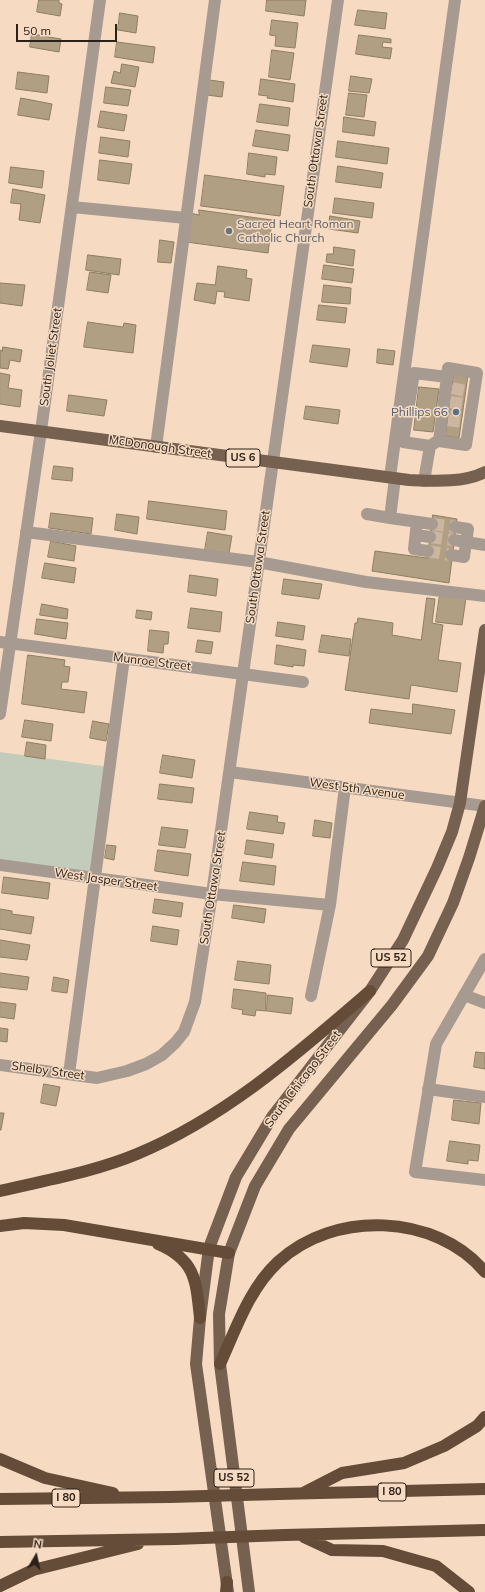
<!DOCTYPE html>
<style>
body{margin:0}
#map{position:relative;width:485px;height:1592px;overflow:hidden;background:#f6dbc2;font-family:Mulish,sans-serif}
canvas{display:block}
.north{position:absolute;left:16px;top:1536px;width:40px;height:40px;-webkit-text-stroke:3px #f6dbc2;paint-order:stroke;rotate:9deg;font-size:11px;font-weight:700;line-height:16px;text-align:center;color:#2b2118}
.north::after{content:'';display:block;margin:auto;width:14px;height:18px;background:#2b2118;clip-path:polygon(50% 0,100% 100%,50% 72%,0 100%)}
.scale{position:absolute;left:16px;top:24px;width:101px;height:18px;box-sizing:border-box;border:2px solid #2b2118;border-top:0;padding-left:5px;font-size:12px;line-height:14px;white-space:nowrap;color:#2b2118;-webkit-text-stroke:3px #f6dbc2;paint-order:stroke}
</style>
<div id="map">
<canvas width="485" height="1592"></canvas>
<div class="north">N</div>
<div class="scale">50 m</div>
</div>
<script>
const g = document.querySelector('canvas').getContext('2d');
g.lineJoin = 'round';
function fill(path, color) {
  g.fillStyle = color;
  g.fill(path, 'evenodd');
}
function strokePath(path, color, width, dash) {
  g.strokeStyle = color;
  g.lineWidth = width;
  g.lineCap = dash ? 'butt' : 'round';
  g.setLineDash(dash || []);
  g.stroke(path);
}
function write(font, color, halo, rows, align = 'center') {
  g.font = font + ' Mulish,sans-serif';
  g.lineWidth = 3;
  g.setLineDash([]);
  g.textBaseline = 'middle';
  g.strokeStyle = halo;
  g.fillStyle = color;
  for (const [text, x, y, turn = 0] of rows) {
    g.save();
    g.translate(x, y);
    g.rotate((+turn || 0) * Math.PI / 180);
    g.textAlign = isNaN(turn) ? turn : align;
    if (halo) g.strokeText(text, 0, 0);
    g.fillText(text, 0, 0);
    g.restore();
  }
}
fill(new Path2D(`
 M 0,752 L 109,767 L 94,876 L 0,864 Z`), '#c3ccba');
const building = new Path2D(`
 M 39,0 L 59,0 L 59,3 L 62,4 L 60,16 L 37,12 Z
 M 267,0 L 306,0 L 304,16 L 266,11 Z
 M 358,10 L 387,13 L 385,29 L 355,25 Z
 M 120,13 L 138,16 L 136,33 L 118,30 Z
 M 272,20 L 298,23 L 295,48 L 275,46 L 276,36 L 270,35 Z
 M 32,34 L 61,39 L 59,52 L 30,47 Z
 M 359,35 L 391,39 L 391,43 L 383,42 L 382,47 L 392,48 L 390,59 L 356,54 Z
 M 117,42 L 155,47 L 153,63 L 115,57 Z
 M 272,50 L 294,53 L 290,80 L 269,77 Z
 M 122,64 L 139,67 L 135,87 L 111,83 L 114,71 L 120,73 Z
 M 18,72 L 49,76 L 47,93 L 16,89 Z
 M 351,76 L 372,79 L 369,93 L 349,91 Z
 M 261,79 L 295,84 L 293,102 L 267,98 L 268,96 L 259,95 Z
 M 209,80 L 224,82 L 222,97 L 207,95 Z
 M 106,87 L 131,90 L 128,106 L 104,103 Z
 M 349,93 L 367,95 L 364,117 L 346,115 Z
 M 21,98 L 52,104 L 49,120 L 18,115 Z
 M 260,104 L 290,108 L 288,126 L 257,122 Z
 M 101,111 L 127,115 L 124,131 L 98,127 Z
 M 344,117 L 376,122 L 374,136 L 343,132 Z
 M 256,130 L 290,135 L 288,151 L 253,146 Z
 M 101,137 L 130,141 L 128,157 L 99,153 Z
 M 338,141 L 389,148 L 387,164 L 336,157 Z
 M 249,153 L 277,157 L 275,175 L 265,174 L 265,177 L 247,174 Z
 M 100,160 L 132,164 L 129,184 L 98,180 Z
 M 338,166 L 383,173 L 381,188 L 336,182 Z
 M 11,167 L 44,171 L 42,188 L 9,183 Z
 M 205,175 L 284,186 L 280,216 L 201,206 Z
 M 13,189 L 45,195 L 40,223 L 19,220 L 21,204 L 11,203 Z
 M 335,198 L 374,203 L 372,218 L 333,213 Z
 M 199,210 L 272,220 L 268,253 L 186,242 L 190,213 L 199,215 Z
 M 330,216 L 360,221 L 358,233 L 329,229 Z
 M 160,240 L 174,242 L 171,263 L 158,262 Z
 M 334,247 L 355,250 L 353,266 L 326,262 L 327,254 L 333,254 Z
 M 88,255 L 121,259 L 119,275 L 86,270 Z
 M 324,265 L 354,269 L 352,283 L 322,279 Z
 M 218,266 L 247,270 L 246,278 L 252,279 L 249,301 L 224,297 L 225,292 L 217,291 L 215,304 L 194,300 L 197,283 L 215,285 Z
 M 90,272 L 111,275 L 108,293 L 87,290 Z
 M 0,283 L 25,285 L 22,306 L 0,303 Z
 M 324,285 L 351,288 L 350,304 L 322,302 Z
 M 319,305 L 347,308 L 345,323 L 317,320 Z
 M 88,322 L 123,327 L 124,323 L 136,325 L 133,353 L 84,347 Z
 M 313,345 L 350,349 L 347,367 L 310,362 Z
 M 3,347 L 22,350 L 20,362 L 10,360 L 8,369 L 0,368 L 0,350 L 2,351 Z
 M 378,349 L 395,351 L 393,365 L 377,363 Z
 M 0,373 L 10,375 L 8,388 L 22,390 L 20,407 L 0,404 Z
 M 454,374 L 468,375 L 459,438 L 446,436 Z
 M 419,387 L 439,389 L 433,432 L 414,430 Z
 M 69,395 L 107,400 L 104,416 L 67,411 Z
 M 306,406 L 340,410 L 338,424 L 304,419 Z
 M 54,466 L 73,468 L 72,481 L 52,479 Z
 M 149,501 L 227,511 L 225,530 L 147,519 Z
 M 51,513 L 93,518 L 91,534 L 49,528 Z
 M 117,514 L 139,517 L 137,534 L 115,530 Z
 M 433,515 L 457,519 L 449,583 L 372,571 L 375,551 L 427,558 Z
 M 208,532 L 232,536 L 229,553 L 205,550 Z
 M 51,541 L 76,546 L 74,561 L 48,557 Z
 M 45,563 L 76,568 L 74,583 L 42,578 Z
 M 190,575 L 218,579 L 216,596 L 188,592 Z
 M 284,579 L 322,584 L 319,599 L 282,594 Z
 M 440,594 L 466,598 L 462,625 L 436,622 Z
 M 427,598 L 435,599 L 432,623 L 443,625 L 438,660 L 461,663 L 457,692 L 411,685 L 409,699 L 345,690 L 355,623 L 357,623 L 358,618 L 393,623 L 392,635 L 421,640 Z
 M 42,604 L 68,609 L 67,619 L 40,615 Z
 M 191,608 L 222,612 L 220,632 L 188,628 Z
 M 137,610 L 152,612 L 151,620 L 136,618 Z
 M 37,619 L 68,623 L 66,639 L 35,634 Z
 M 278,622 L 305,626 L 303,640 L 276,636 Z
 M 150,630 L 169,632 L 168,644 L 164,644 L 163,653 L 148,651 Z
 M 322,635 L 351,639 L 349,656 L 319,652 Z
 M 198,640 L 213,642 L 211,654 L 196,652 Z
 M 277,645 L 306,650 L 304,666 L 293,665 L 293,667 L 275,664 Z
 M 28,655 L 65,660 L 64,666 L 70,667 L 68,682 L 62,682 L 61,689 L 87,692 L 84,713 L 22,704 Z
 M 413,704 L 455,710 L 451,734 L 369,723 L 371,709 L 412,714 Z
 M 25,720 L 53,724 L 51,741 L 22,737 Z
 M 93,721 L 109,724 L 106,741 L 90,738 Z
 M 27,742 L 46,745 L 45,759 L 25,756 Z
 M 163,755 L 195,760 L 192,778 L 160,773 Z
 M 160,784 L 194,788 L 192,803 L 158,799 Z
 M 250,812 L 278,816 L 277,822 L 285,823 L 283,834 L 247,829 Z
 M 315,820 L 332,823 L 330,838 L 313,836 Z
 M 162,827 L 188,830 L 185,848 L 159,845 Z
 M 247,840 L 274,844 L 272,858 L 245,854 Z
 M 107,845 L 116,846 L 114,860 L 105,858 Z
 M 158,850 L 191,854 L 188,876 L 155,871 Z
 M 243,862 L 276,866 L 274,885 L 240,881 Z
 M 4,877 L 50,883 L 48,899 L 2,893 Z
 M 155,899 L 183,903 L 181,917 L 153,913 Z
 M 234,905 L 266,909 L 264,923 L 232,918 Z
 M 0,909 L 12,911 L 12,914 L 34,917 L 31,934 L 0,929 Z
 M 153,926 L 179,930 L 177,945 L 151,941 Z
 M 0,940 L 30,945 L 27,960 L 0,957 Z
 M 238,961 L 271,965 L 269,984 L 235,980 Z
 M 0,973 L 29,977 L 27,990 L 0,987 Z
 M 54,977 L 69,980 L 67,993 L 52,991 Z
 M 234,989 L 266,993 L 266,1011 L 256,1010 L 255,1016 L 242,1014 L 243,1010 L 232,1008 Z
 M 268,995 L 293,998 L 291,1014 L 267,1011 Z
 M 0,1002 L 16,1004 L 14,1019 L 0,1017 Z
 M 0,1028 L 8,1029 L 7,1042 L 0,1041 Z
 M 476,1052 L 485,1053 L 485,1069 L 474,1067 Z
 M 44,1084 L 60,1087 L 56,1106 L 41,1103 Z
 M 454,1100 L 481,1103 L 479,1124 L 452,1120 Z
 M 0,1113 L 4,1113 L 1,1130 L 0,1130 Z
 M 450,1141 L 480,1145 L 478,1161 L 468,1160 L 468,1164 L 447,1161 Z`);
fill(building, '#b19f83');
strokePath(building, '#8e7d61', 1);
strokePath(new Path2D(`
 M 452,388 L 466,391
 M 450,402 L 464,404
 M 448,420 L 462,422
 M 432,524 L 455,527
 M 430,537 L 454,540
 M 428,551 L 451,555`), '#cdb6a0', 12, [12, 6]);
strokePath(new Path2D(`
 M 72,207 L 186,218
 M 448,368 L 477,373 L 466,445 L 439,441 Z
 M 430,446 L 403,442 L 414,373 L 447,377
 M 156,447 L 215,0
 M 390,477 L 455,0
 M 395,478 L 390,518 L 432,524
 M 424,481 L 430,446 L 436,442
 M 367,514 L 390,518
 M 417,522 L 414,549 L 428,551
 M 26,532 L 258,562 L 366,582 L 485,596
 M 416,535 L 430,537
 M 454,540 L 485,545
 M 451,555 L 464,557 L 468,529 L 455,527
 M 0,642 L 303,682
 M 0,714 L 41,431 L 100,0
 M 230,772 L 485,806
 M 0,865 L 212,894 L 330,905 L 345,787
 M 485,959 L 436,1044 L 415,1172 L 485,1180
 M 464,995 L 485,1003
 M 311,996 L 330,905
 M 0,1065 L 97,1078 L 127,1071 L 146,1064 L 162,1055 L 175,1043 L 184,1032 L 195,1002 L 212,894 L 338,0
 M 69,1074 L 124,658
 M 428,1089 L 485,1097`), '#a79a91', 12);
strokePath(new Path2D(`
 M 0,426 L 409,480 C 434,481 463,483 485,472
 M 228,1592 L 196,1364 L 200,1318 L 209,1248 L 236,1177 L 272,1117 L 370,991 L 403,940 L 437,868 L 452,832 L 460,803 L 485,630
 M 249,1592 L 220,1364 L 219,1314 L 229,1253 L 255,1186 L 289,1129 L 392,1005 L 428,956 L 453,903 L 469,858 L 485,806`), '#76604f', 12);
strokePath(new Path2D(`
 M 0,1191 C 46,1180 94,1172 137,1154 C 226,1117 298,1053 370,991
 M 0,1226 L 24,1223 L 64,1225 L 229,1253
 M 158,1244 C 196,1260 196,1281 200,1318
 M 220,1364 C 236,1329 249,1289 278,1262 C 333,1210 436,1213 485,1272
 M 0,1459 L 45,1478 L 113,1493
 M 303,1493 L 342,1473 L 404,1463 L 444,1446 L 477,1426 L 485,1417
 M 279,1494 L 485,1489
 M 0,1499 L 170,1497
 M 285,1535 L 485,1530
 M 304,1537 L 332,1550 L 383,1551 L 436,1566 L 469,1592
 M 0,1542 L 175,1539
 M 0,1586 L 33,1570 L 138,1544
 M 226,1592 L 227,1582`), '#644c38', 12);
strokePath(new Path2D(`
 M 170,1497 L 279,1494
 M 175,1539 L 285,1535`), '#644c38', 12);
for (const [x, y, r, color] of [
 [229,231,4,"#6b7280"],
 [456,412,4,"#5c6f8a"]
]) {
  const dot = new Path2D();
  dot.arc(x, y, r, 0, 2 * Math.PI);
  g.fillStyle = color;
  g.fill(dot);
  strokePath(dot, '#f6dbc2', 1.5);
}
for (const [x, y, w] of [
 [243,458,34],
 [391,958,40],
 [234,1478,40],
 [392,1492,28],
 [66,1498,28]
]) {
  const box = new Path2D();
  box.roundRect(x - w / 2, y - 9, w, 18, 3);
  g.fillStyle = '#f6dbc2';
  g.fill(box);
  strokePath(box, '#2b2118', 1);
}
write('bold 11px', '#2b2118', null, [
 ["US 6",243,458],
 ["US 52",391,958],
 ["US 52",234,1478],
 ["I 80",392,1492],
 ["I 80",66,1498]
]);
write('12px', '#2b2118', '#f6dbc2', [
 ["South Ottawa Street",316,151,-82],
 ["South Joliet Street",51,357,-82],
 ["McDonough Street",160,447,8],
 ["South Ottawa Street",258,567,-82],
 ["Munroe Street",152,662,7],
 ["West 5th Avenue",357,789,8],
 ["West Jasper Street",106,880,8],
 ["South Ottawa Street",213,888,-81],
 ["Shelby Street",48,1071,8],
 ["South Chicago Street",303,1079,-53]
]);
write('12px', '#5b616d', '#f6dbc2', [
 ["Sacred Heart Roman",237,224],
 ["Catholic Church",237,238]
], 'left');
write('12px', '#4e5e75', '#f6dbc2', [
 ["Phillips 66",448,412]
], 'right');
</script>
